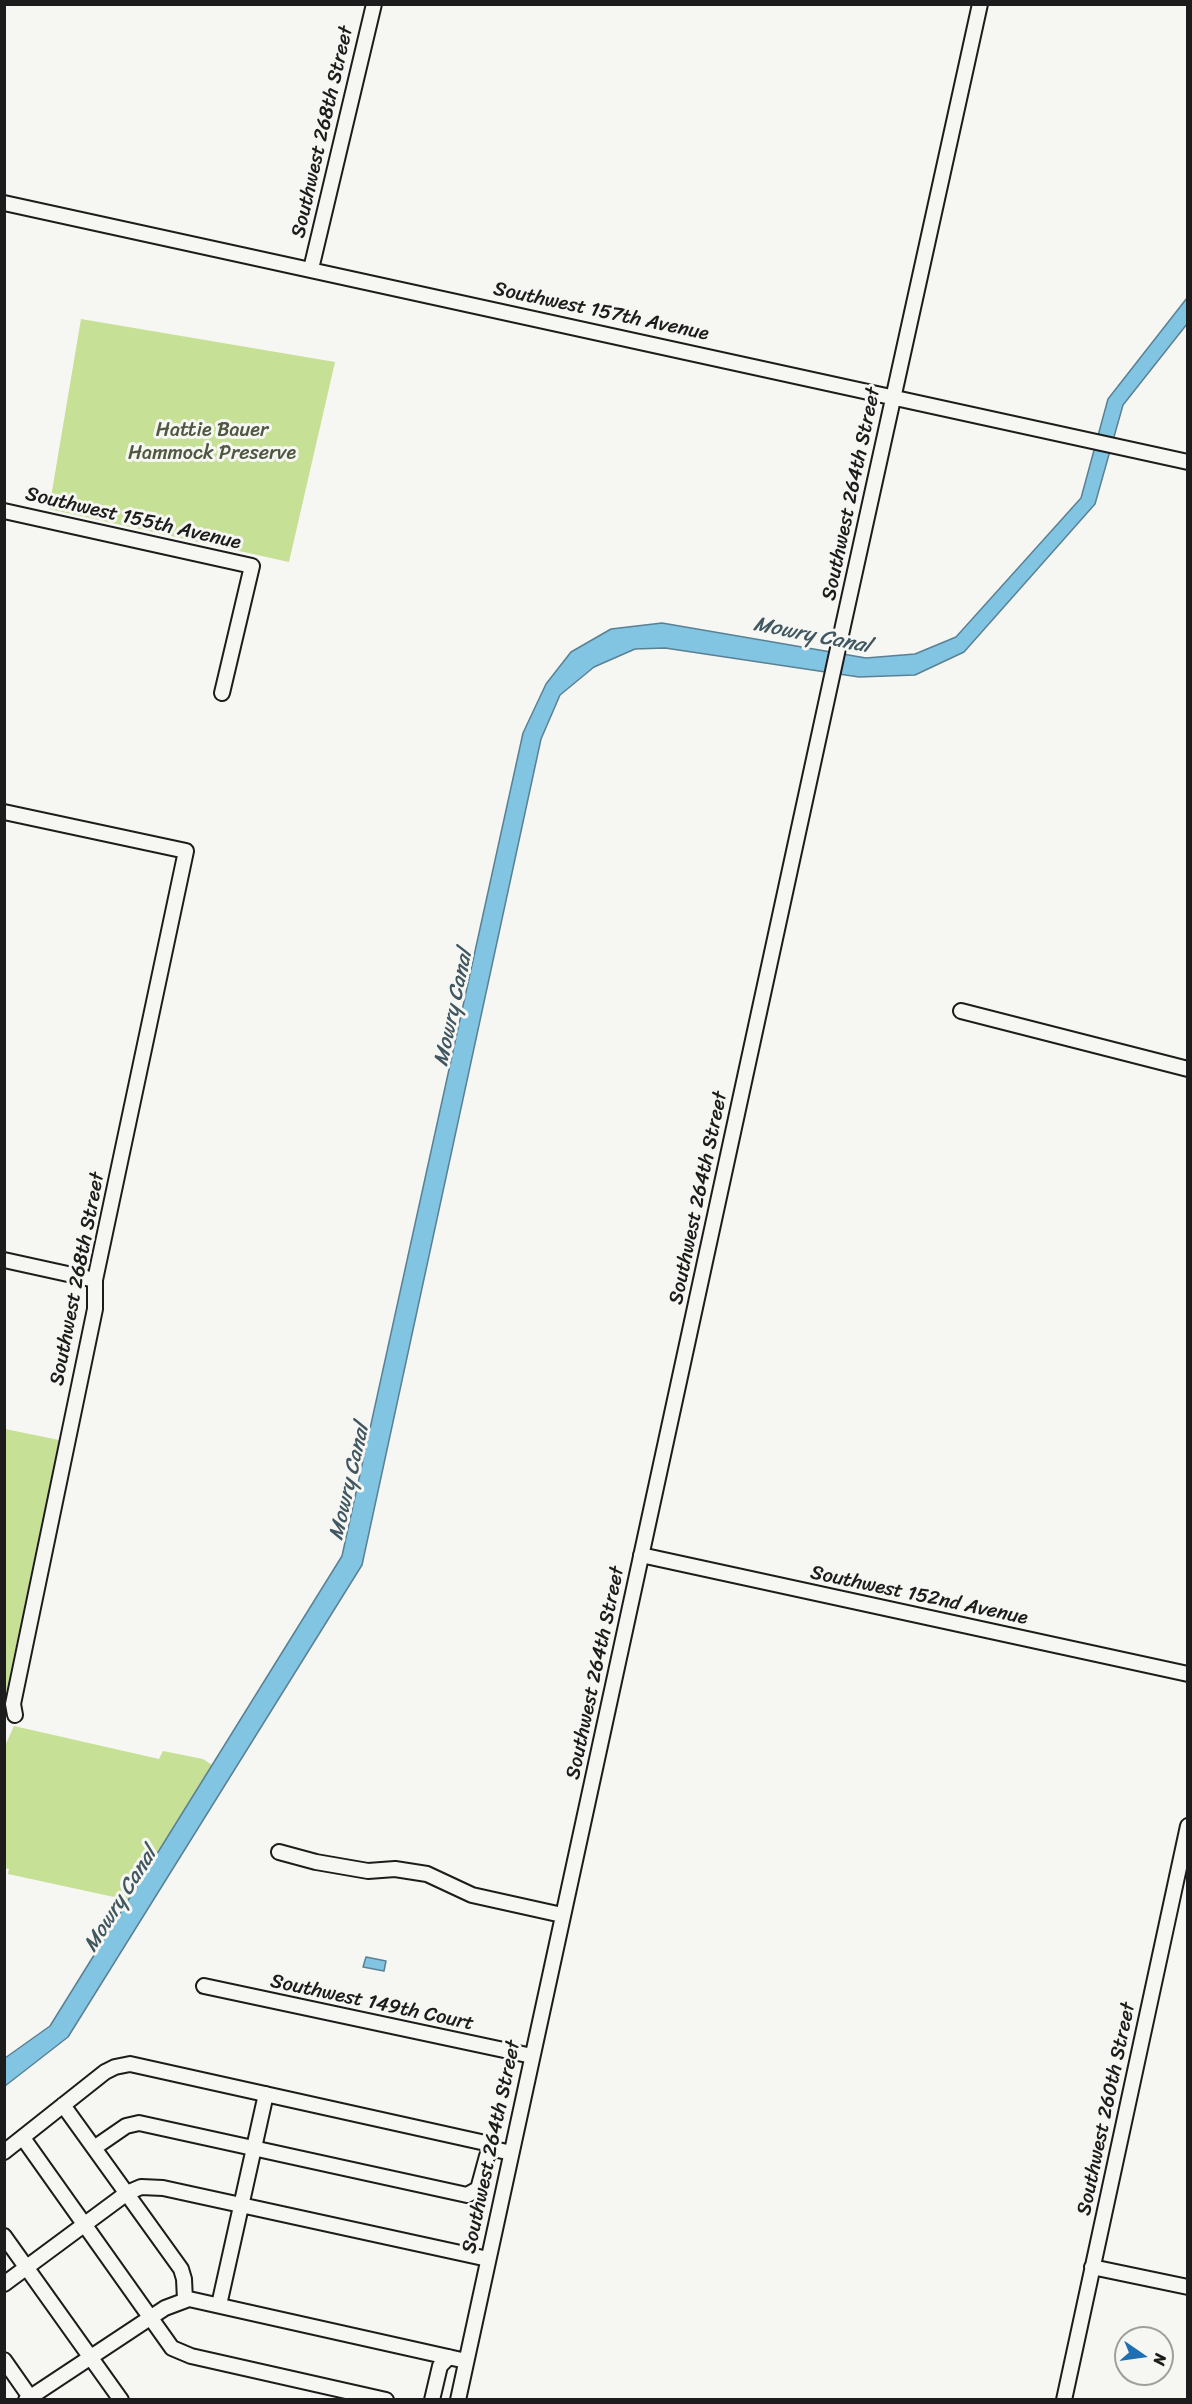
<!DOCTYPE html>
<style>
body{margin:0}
#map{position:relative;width:1192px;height:2404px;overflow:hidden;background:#f6f6f2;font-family:Sriracha,sans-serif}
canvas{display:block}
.frame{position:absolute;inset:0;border:6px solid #1c1c1c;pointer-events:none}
.north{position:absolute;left:1114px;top:2326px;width:60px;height:60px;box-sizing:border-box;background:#f6f6f2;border:2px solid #9f9f9c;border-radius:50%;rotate:103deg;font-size:16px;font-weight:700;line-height:24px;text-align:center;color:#1c1c1c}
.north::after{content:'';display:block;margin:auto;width:21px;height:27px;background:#1f6fb2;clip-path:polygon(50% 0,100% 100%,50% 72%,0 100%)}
</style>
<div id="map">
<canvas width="1192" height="2404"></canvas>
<div class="frame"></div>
<div class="north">N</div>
</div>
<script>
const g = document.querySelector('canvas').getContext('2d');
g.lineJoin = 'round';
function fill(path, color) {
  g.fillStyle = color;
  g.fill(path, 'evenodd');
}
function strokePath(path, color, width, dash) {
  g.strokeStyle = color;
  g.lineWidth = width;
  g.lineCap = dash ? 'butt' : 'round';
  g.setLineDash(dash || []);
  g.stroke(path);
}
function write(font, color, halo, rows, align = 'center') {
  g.font = font + ' Sriracha,sans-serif';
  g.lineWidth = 6;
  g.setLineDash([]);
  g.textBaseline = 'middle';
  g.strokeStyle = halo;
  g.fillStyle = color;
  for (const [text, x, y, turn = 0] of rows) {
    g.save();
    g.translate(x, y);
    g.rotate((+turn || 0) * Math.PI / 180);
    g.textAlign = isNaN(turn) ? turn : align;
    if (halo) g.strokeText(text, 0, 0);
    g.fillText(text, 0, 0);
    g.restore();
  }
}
fill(new Path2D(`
 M 81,319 L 335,362 L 289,562 L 49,509 Z
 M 5,1429 L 59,1440 L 5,1699 L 4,1429 Z
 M 14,1726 L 159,1759 L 163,1751 L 203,1759 L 212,1765 L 128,1900 L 8,1874 L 9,1869 L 4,1868 L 4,1748 Z`), '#c6e096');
const water = new Path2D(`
 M 1187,298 L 1187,324 L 1123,405 L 1095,504 L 964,652 L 915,675 L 859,677 L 665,648 L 635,649 L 594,667 L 560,695 L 541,739 L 362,1565 L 68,2037 L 5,2086 L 5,2058 L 50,2026 L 342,1556 L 523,733 L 546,684 L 571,652 L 611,629 L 662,623 L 866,658 L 915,654 L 956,637 L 1081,498 L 1108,399 Z
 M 366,1957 L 386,1961 L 384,1971 L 363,1967 Z`);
fill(water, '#82c5e3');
strokePath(water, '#598193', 1.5);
const minor = new Path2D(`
 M 4,203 L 1188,462
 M 311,269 L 374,4
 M 4,511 L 252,566 L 222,693
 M 4,812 L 186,851 L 95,1280 L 95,1309 L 13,1704 L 15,1715
 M 961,1011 L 1188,1069
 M 4,1260 L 95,1280
 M 641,1555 L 1188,1674
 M 279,1852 L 316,1862 L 368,1871 L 395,1869 L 427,1874 L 472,1895 L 562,1915
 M 204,1986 L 532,2056
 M 63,2105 L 181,2269 L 184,2279 L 185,2300
 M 23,2138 L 172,2348 L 191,2356 L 386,2400
 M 94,2148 L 126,2126 L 139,2123 L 467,2195 L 478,2189 L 487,2156 L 494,2149
 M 4,2152 L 105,2072 L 115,2067 L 130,2064 L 490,2144 L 494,2149 L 511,2153
 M 4,2236 L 121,2400
 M 1092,2267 L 1188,2287
 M 4,2284 L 127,2193 L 141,2187 L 163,2188 L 488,2259
 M 219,2305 L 266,2094
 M 4,2360 L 32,2400
 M 26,2400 L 165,2308 L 189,2299 L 466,2361
 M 432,2400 L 440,2366 L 449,2357
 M 458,2400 L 837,653 L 980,4
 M 1064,2400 L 1188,1826`);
strokePath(minor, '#1c1c1c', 18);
strokePath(minor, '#f6f6f2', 14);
write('20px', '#1c1c1c', '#f6f6f2', [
 ["Southwest 268th Street",323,132,-77],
 ["Southwest 157th Avenue",601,312,12],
 ["Southwest 264th Street",852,494,-78],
 ["Southwest 155th Avenue",133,519,13],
 ["Southwest 264th Street",699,1198,-78],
 ["Southwest 268th Street",78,1279,-79],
 ["Southwest 152nd Avenue",919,1596,12],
 ["Southwest 264th Street",596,1673,-78],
 ["Southwest 149th Court",372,2003,12],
 ["Southwest 260th Street",1107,2109,-78],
 ["Southwest 264th Street",492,2147,-78]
]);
write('20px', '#4f5741', '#f6f6f2', [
 ["Hattie Bauer",212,431],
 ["Hammock Preserve",212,454]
]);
write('italic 21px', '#405762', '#f6f6f2', [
 ["Mowry Canal",812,636,11],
 ["Mowry Canal",454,1008,-78],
 ["Mowry Canal",350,1482,-77],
 ["Mowry Canal",121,1900,-58]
]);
</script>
